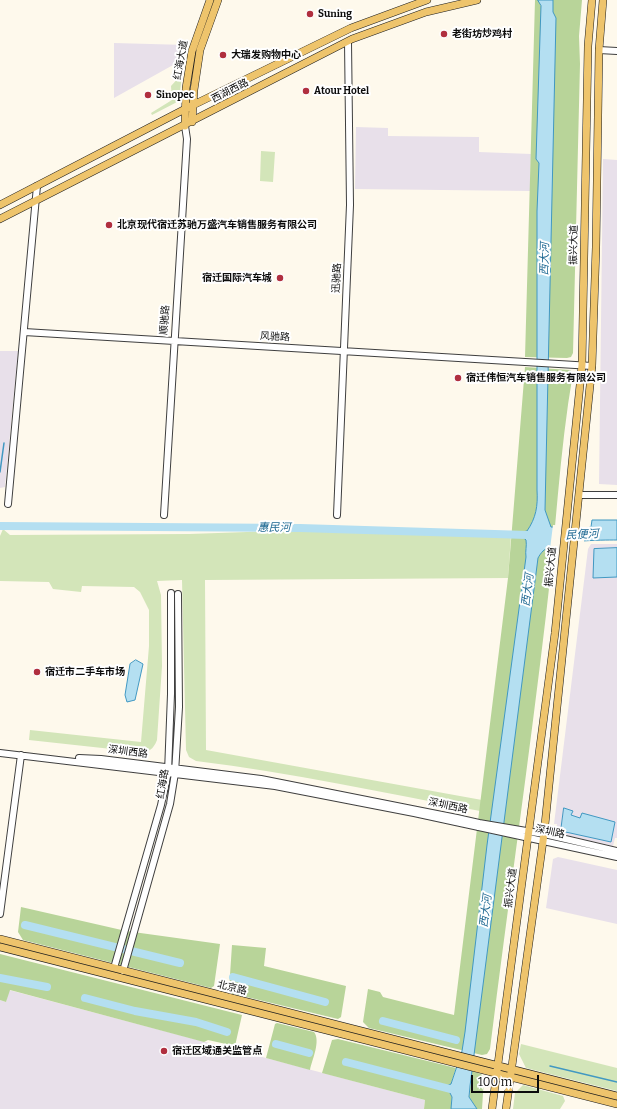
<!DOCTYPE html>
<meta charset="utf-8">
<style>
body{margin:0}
#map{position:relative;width:617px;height:1109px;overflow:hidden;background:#fef9ec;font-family:Bitter,serif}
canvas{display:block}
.scale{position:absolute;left:471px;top:1075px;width:68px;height:18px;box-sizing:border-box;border:2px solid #0c0c0c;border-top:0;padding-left:5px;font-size:12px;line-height:14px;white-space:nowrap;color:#0c0c0c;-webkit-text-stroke:3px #fff;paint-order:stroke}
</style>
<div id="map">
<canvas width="617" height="1109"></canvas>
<div class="scale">100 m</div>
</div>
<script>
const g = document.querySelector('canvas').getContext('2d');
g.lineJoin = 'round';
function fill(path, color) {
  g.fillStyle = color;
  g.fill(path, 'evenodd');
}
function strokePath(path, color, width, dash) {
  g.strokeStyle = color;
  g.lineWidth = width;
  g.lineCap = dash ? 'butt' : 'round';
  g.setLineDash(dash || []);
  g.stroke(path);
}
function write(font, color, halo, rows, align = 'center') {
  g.font = font + ' Bitter,"Noto Sans SC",serif';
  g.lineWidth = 4;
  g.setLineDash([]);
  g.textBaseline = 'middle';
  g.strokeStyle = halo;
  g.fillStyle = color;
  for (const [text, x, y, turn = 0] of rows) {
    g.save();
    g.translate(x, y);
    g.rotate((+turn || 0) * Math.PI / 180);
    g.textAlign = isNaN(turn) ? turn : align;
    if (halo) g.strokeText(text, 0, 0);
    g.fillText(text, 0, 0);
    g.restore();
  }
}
fill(new Path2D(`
 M 114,43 L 187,45 L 182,60 L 114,98 Z
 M 356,127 L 388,128 L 388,136 L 479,137 L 479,152 L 531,154 L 530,191 L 355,189 Z
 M 603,159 L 617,160 L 617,485 L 599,484 Z
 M 0,351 L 18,351 L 5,487 L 0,488 Z
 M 591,544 L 617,544 L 617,838 L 615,838 L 613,846 L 556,833 L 557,824 L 554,824 L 588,549 Z
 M 558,857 L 617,870 L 617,924 L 546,908 L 553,859 Z
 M 9,990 L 425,1100 L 424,1109 L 0,1109 L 0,1000 L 6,1002 Z`), '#e8e0ea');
fill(new Path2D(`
 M 182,74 L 179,101 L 152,115 L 151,113 L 172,100 L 171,86 Z
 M 261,151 L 275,152 L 273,182 L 260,181 Z
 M 3,529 L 10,535 L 189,534 L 276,531 L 511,536 L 508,578 L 205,580 L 206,750 L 482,800 L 480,811 C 386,793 292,773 196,761 L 189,757 L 186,750 L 182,580 L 157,581 L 161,595 L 162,666 L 157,740 C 153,750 149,752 139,752 L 29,740 L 30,730 L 141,742 L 149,646 L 149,610 L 140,592 L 134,587 L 82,586 L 81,592 L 53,589 L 49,582 L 0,581 L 0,536 Z
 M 521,1044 L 617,1068 L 617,1091 L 526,1068 L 519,1054 Z
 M 523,1085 L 563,1096 L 565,1101 L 560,1109 L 513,1109 L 515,1093 Z`), '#d3e5b9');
fill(new Path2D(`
 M 535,0 L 582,0 L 579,36 L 580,64 L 573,353 L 571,357 L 567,358 L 525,357 Z
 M 525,367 L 570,370 L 573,373 C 559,453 556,534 546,615 C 529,760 508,904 490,1049 L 487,1054 L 482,1055 L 369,1028 L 363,1022 L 368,989 L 380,992 L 383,997 L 454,1015 L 508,578 Z
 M 21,907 L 126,931 L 220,944 L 214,986 L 211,988 L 23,940 L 18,932 Z
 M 232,945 L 266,948 L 264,966 L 346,986 L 341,1017 L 338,1019 L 230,993 L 229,990 Z
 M 0,954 L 242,1015 L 235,1046 L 208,1040 L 204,1042 L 10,990 L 6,1002 L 0,1000 Z
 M 277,1023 L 314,1032 C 321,1041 312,1060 310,1070 L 266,1058 L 275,1024 Z
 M 338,1039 L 456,1068 L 451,1084 L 440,1088 L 449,1091 L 452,1097 L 451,1109 L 424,1109 L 425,1100 L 322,1073 L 332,1040 Z
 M 472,1071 L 481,1074 L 484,1078 L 482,1109 L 477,1109 L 469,1097 Z`), '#b8d499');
const water = new Path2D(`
 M 538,0 L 553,0 L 553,12 L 556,18 L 545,510 L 551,527 L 587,528 L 591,527 L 592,520 L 617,520 L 617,540 C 601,540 554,540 543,551 C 541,553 539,556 538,558 L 470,1086 L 469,1097 L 477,1109 L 451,1109 L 452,1097 L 449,1091 L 440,1089 L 451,1084 L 462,1051 L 465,1032 L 487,845 L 526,557 C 525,551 527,546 526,540 L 518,533 L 527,531 C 536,518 538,506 537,490 L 537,211 L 539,163 L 536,159 L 541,6 Z
 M 617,548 L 617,577 L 593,578 L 594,549 Z
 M 136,660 L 143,664 L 135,700 L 127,702 L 125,695 L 130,664 Z
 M 564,808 L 573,811 L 571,815 L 580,818 L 582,813 L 615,822 L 611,842 L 561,831 Z`);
fill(water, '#b4dff1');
strokePath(water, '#4198c2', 1);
fill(new Path2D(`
 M 553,525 L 586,526 L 584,542 L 550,549 Z`), '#fef9ec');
strokePath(new Path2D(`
 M 0,472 L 4,443
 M 550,1066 L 617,1082`), '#4198c2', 1.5);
strokePath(new Path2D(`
 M 0,526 L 300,528 L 527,535
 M 25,925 L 180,963
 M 233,977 L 325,1002
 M 0,978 L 47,987
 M 85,998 L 135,1011 L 196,1022 L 227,1032
 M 383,1021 L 456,1040
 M 276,1044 L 309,1053
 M 346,1062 L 450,1089`), '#b4dff1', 8);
const minor = new Path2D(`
 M 599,50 L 617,51
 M 24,332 L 592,366
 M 580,495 L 617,495
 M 8,504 L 37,186
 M 164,515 L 187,139 L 185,126
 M 337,515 L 350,205 L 348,42
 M 0,753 L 275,786 L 414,813 L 617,857
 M 79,758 L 101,759 L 261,779 L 457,818 L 479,823 L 478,827
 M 479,823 L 544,834 L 617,851
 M 0,914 L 21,755
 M 114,968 L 161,805 L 168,772 L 171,694 L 171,593
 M 123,971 L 170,804 L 175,773 L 179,707 L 178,594`);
const major = new Path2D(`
 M 192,122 L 194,90 L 200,50 L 218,0
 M 185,126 L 186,88 L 192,51 L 210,0
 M 0,205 L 185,109 L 351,28 L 427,0
 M 0,219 L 352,39 L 426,12 L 477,0
 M 0,939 L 617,1096
 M 0,947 L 617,1104
 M 492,1109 L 555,633 L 582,365 L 588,46 L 592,0
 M 506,1109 L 544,834 L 592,366 L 596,247 L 599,50 L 603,0`);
strokePath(minor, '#3f3f3f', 8);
strokePath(major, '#1d1d1d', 8);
strokePath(minor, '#fff', 6);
strokePath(major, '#eec46c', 7);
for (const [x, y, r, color] of [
 [310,14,4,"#b02f3f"],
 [444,34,4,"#b02f3f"],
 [223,55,4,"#b02f3f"],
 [306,91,4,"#b02f3f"],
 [148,95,4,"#b02f3f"],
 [109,225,4,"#b02f3f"],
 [280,278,4,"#b02f3f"],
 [458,378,4,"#b02f3f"],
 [37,672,4,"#b02f3f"],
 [164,1051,4,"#b02f3f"]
]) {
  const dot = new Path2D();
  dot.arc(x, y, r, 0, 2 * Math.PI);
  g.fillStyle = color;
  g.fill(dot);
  strokePath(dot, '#fff', 1.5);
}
write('bold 10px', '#0c0c0c', '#fff', [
 ["Suning",318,14],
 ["老街坊炒鸡村",452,34],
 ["大瑞发购物中心",231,55],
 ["Atour Hotel",314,91],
 ["Sinopec",156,95],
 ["北京现代宿迁苏驰万盛汽车销售服务有限公司",117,225],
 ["宿迁国际汽车城",272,278,"right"],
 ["宿迁伟恒汽车销售服务有限公司",466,378],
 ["宿迁市二手车市场",45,672],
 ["宿迁区域通关监管点",172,1051]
], 'left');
write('10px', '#0c0c0c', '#fff', [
 ["红海大道",181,60,-80],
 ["西湖西路",230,91,-27],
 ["振兴大道",574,245,-89],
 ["迅驰路",337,278,-87],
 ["顺驰路",165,320,-86],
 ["风驰路",275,337,3],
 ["振兴大道",551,567,-84],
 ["深圳西路",128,752,7],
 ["红海路",163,784,-80],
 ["深圳西路",448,806,12],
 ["深圳路",550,832,12],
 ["振兴大道",511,888,-83],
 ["北京路",232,988,14]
]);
write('italic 11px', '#1f6993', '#fff', [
 ["西大河",545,259,-89],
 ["惠民河",274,528],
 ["民便河",582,535,-3],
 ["西大河",528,590,-83],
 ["西大河",486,911,-83]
]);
</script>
